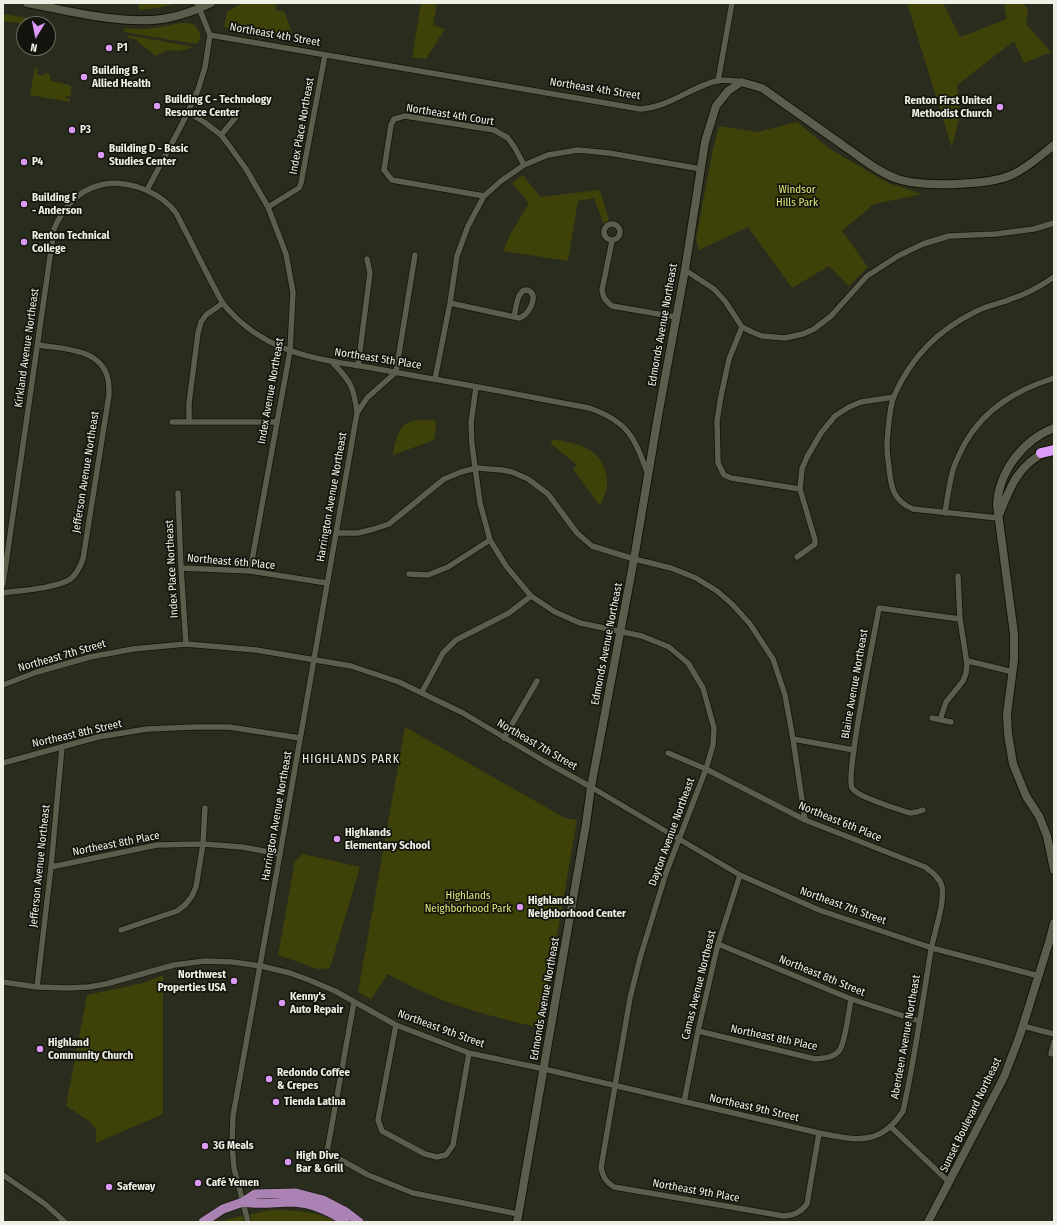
<!DOCTYPE html>
<meta charset="utf-8">
<style>
body{margin:0}
#map{position:relative;width:1057px;height:1225px;overflow:hidden;background:#2a2c1d;font-family:"Fira Sans Condensed",sans-serif}
canvas{display:block}
.frame{position:absolute;inset:0;border:4px solid #eeefe5;pointer-events:none}
.north{position:absolute;left:16px;top:16px;width:40px;height:40px;box-sizing:border-box;background:#13140d;border:1px solid #6b6c63;border-radius:50%;rotate:190deg;font-size:11px;font-weight:700;line-height:16px;text-align:center;color:#eeefe5}
.north::after{content:'';display:block;margin:auto;width:14px;height:18px;background:#db9af6;clip-path:polygon(50% 0,100% 100%,50% 72%,0 100%)}
</style>
<div id="map">
<canvas width="1057" height="1225"></canvas>
<div class="frame"></div>
<div class="north">N</div>
</div>
<script>
const g = document.querySelector('canvas').getContext('2d');
g.lineJoin = 'round';
function fill(path, color) {
  g.fillStyle = color;
  g.fill(path, 'evenodd');
}
function strokePath(path, color, width, dash) {
  g.strokeStyle = color;
  g.lineWidth = width;
  g.lineCap = dash ? 'butt' : 'round';
  g.setLineDash(dash || []);
  g.stroke(path);
}
function write(font, color, halo, rows, align = 'center') {
  g.font = font + ' "Fira Sans Condensed",sans-serif';
  g.lineWidth = 3.5;
  g.setLineDash([]);
  g.textBaseline = 'middle';
  g.strokeStyle = halo;
  g.fillStyle = color;
  for (const [text, x, y, turn = 0] of rows) {
    g.save();
    g.translate(x, y);
    g.rotate((+turn || 0) * Math.PI / 180);
    g.textAlign = isNaN(turn) ? turn : align;
    if (halo) g.strokeText(text, 0, 0);
    g.fillText(text, 0, 0);
    g.restore();
  }
}
fill(new Path2D(`
 M 139,3 L 177,3 L 158,8 L 139,10 Z
 M 242,3 L 275,3 L 277,11 L 284,11 L 292,32 L 291,38 L 224,27 L 227,12 Z
 M 421,3 L 437,3 L 433,25 L 445,29 L 426,59 L 412,57 Z
 M 907,3 L 943,3 L 960,37 L 1007,19 L 1004,3 L 1022,3 L 1028,8 L 1026,24 L 1051,52 L 1024,63 L 1014,41 L 957,85 L 960,114 L 952,148 Z
 M 3,14 L 39,20 L 39,24 L 24,24 L 3,21 Z
 M 180,23 C 194,23 197,24 201,38 L 197,44 L 124,32 L 125,28 C 143,31 161,27 180,23 Z
 M 127,35 L 194,47 L 178,51 L 168,50 L 156,56 L 137,41 L 137,39 L 129,38 Z
 M 35,68 L 38,68 L 37,74 L 44,76 L 45,73 L 50,74 L 50,79 L 51,81 L 70,85 L 72,88 L 71,88 L 70,90 L 71,91 L 71,97 L 66,96 L 66,98 L 70,99 L 70,102 L 30,95 Z
 M 797,122 L 830,149 L 888,183 L 923,194 L 874,204 L 842,231 L 868,267 L 849,286 L 829,266 L 792,288 L 748,227 L 699,250 L 696,239 L 713,149 L 719,126 L 757,132 Z
 M 523,175 L 540,197 L 600,190 L 609,220 L 604,225 L 594,198 L 578,201 L 568,261 L 503,251 L 510,235 L 529,203 L 512,183 Z
 M 435,420 L 436,430 L 434,440 L 393,455 C 395,443 398,423 413,421 C 420,419 428,420 435,420 Z
 M 552,439 C 561,441 570,442 579,445 C 599,451 611,471 606,491 C 604,496 602,501 600,506 L 573,469 L 577,465 L 551,444 Z
 M 405,727 L 565,818 L 577,820 L 541,1028 C 484,1015 439,1003 388,974 L 371,999 L 358,992 Z
 M 303,854 L 360,867 L 330,968 L 318,969 L 278,955 L 295,861 Z
 M 163,975 L 163,1114 L 96,1143 L 96,1129 L 89,1121 L 66,1106 L 87,995 L 143,983 Z
 M 271,1210 C 294,1210 317,1211 337,1222 L 222,1222 L 228,1219 Z`), '#3e4209');
const street = new Path2D(`
 M 210,35 L 640,109 C 670,107 689,88 716,81 C 724,79 734,81 741,82
 M 718,81 L 732,3
 M 187,112 L 204,122 L 221,135 L 228,144 L 246,169 L 268,207 L 286,254 L 293,292 L 290,351 L 250,571
 M 221,135 L 236,117
 M 147,190 L 182,124 L 198,90 L 205,67 L 210,35 L 197,3
 M 484,196 L 392,180 L 384,170 L 391,125 L 394,119 L 405,116 L 494,130 L 508,138 L 515,148 L 524,165
 M 268,207 L 299,188 L 301,183 L 325,55
 M604 232a8 8 0 1 1 16 0a8 8 0 1 1-16 0Z
 M 612,241 L 602,290 C 603,298 606,301 612,306 L 676,317
 M 685,270 L 714,289 L 725,301 L 742,327 L 752,332 L 762,336 L 785,338 L 803,334 L 814,329 L 831,316 L 867,276 L 898,256 L 923,244 L 949,236 L 996,234 L 1034,229 L 1054,223
 M 450,303 L 519,318 C 527,316 534,304 533,296 C 532,290 524,288 521,293 C 516,298 516,310 514,317
 M 742,327 L 729,359 L 721,396 L 717,421 L 718,463 L 724,475 L 731,478 L 800,489
 M 333,363 C 351,382 354,387 357,413
 M 358,366 L 370,273 L 367,259
 M 435,379 L 450,303 L 457,256 L 468,226 L 484,196 L 501,181 L 524,165 L 548,155 L 578,150 L 609,153 L 701,169
 M 476,387 L 471,423 L 472,445 L 480,503 L 490,540 L 506,566 L 531,596 L 555,612 L 580,623 L 642,636 L 669,647 L 688,663 L 703,688 L 714,728 L 713,745 L 706,769 L 666,873 L 640,958 L 630,998 L 601,1168 C 603,1177 606,1182 614,1187 L 784,1216 C 794,1215 800,1213 807,1204 L 819,1133
 M 172,422 L 276,422
 M 189,422 L 189,403 L 198,333 L 201,322 L 206,315 L 223,303
 M 178,493 L 181,568 L 186,644
 M 945,513 C 947,500 949,486 952,474 C 954,463 960,453 965,443 C 985,408 1017,390 1054,378
 M 998,518 L 913,509 C 889,499 891,481 888,459 C 886,449 887,441 888,431 C 889,420 890,406 894,396 C 911,357 939,329 977,311 C 987,305 1000,304 1011,299 C 1027,294 1041,286 1054,277
 M 337,533 L 358,533 L 374,529 L 389,524 L 444,479 L 461,472 L 476,468 L 502,470 L 512,472 L 528,479 L 548,494 L 577,533 L 592,546 L 634,559 L 671,568 L 696,578 L 717,591 L 732,604 L 750,624 L 773,659 L 785,695 L 793,739 L 805,820
 M 797,557 L 815,544 L 815,540 L 800,489 L 802,469 L 807,457 L 821,433 L 835,416 L 849,407 L 861,402 L 894,397
 M 181,568 L 250,571 L 327,583
 M 409,574 L 428,575 L 448,567 L 490,540
 M 3,584 L 54,229 C 71,189 105,173 146,190 C 157,195 169,203 176,213 C 180,220 184,229 188,236 C 199,258 210,280 222,302 C 227,309 235,317 242,323 C 275,352 318,360 361,366 C 383,370 405,374 427,378 C 481,387 535,398 589,408 C 627,421 634,436 647,472
 M 3,593 C 23,590 51,589 69,580 C 76,576 80,567 83,559 L 109,395 C 109,390 109,384 108,379 C 101,348 63,349 38,345
 M 968,661 L 1013,672
 M 3,685 L 37,672 L 90,657 L 133,649 L 186,644 L 256,650 L 351,666 L 399,682 L 463,713 L 544,761 L 591,787 L 740,875 L 819,910 L 932,948 L 1039,976
 M 422,692 L 443,653 L 456,640 L 509,613 L 531,596
 M 932,718 L 951,722
 M 940,720 L 946,702 L 963,681 L 966,673 L 967,664 L 960,619 L 958,576
 M 504,738 L 537,681
 M 793,739 L 854,750
 M 3,763 L 98,737 L 147,729 L 195,727 L 229,727 L 300,738
 M 923,810 L 917,812 L 910,813 C 898,809 857,797 852,788 C 845,775 875,632 879,608 L 960,619
 M 51,867 L 157,845 L 203,844 L 242,847 L 280,854
 M 121,930 L 177,911 L 185,905 L 192,896 L 196,887 L 203,844 L 205,808
 M 718,944 L 851,999 L 919,1021
 M 3,982 L 37,987 L 68,988 L 89,987 L 106,984 L 174,965 L 205,961 L 232,962 L 261,966 L 290,973 L 309,980 L 335,991 L 396,1025 L 469,1053 L 544,1069 L 819,1133 C 855,1140 880,1147 903,1111 C 915,1058 922,1004 931,950 C 934,933 945,903 942,887 C 940,878 932,872 925,867 L 805,820 L 706,769 L 668,753
 M 37,987 L 51,867 L 62,747
 M 354,1002 L 327,1152 L 368,1175 L 413,1193 L 518,1214
 M 396,1025 L 378,1120 L 382,1131 L 425,1154 L 437,1157 L 446,1155 L 453,1145 L 469,1053
 M 1023,1026 L 1054,1034
 M 698,1031 L 815,1059 C 823,1058 833,1058 839,1051 C 845,1044 849,1010 851,999
 M 1051,1054 L 1054,1042
 M 684,1102 L 698,1031 L 718,944 L 740,875
 M 891,1127 L 949,1182
 M 3,1175 L 45,1204 L 65,1222
 M 248,1222 L 234,1168 L 232,1145 L 233,1116 L 280,854 L 357,413 L 367,398 L 396,372 L 415,255`);
const secondary = new Path2D(`
 M 27,3 C 70,11 125,26 168,18 C 183,15 197,10 211,3
 M 1054,428 C 1023,440 999,471 997,505 L 1014,634 L 1014,660 L 1007,714 L 1008,734 L 1013,764 L 1026,796 L 1039,816 L 1047,836 L 1054,870
 M 999,515 C 1010,487 1018,465 1047,451
 M 517,1222 L 586,824 L 591,787 L 634,559 L 658,416 L 685,270 L 705,142 L 716,106 L 728,91 L 741,82 L 762,88 C 789,107 817,127 844,146 C 862,158 880,174 901,180 C 925,187 986,185 1009,176 C 1025,170 1041,155 1054,145
 M 928,1222 L 1004,1077 L 1020,1035 L 1050,939 L 1054,923`);
const primary = new Path2D(`
 M 243,1202 C 260,1205 276,1202 293,1202 C 311,1203 331,1211 345,1222
 M 203,1222 L 223,1209 L 243,1202 L 255,1194 L 296,1193 L 323,1200 L 346,1212 L 359,1222`);
const highway = new Path2D(`
 M 1041,453 L 1054,450`);
strokePath(street, '#131407', 7);
strokePath(secondary, '#131407', 10);
strokePath(primary, '#131407', 10);
strokePath(highway, '#131407', 12);
strokePath(street, '#5b5d4d', 5.5);
strokePath(secondary, '#5b5d4d', 8);
strokePath(primary, '#aa83b4', 9);
strokePath(highway, '#de9cf9', 10);
for (const [x, y, r, color] of [
 [109,48,4,"#db9af6"],
 [84,77,4,"#db9af6"],
 [157,106,4,"#db9af6"],
 [1000,107,4,"#db9af6"],
 [72,130,4,"#db9af6"],
 [101,155,4,"#db9af6"],
 [24,162,4,"#db9af6"],
 [24,204,4,"#db9af6"],
 [24,242,4,"#db9af6"],
 [337,839,4,"#db9af6"],
 [520,907,4,"#db9af6"],
 [234,981,4,"#db9af6"],
 [282,1003,4,"#db9af6"],
 [40,1049,4,"#db9af6"],
 [269,1079,4,"#db9af6"],
 [276,1102,4,"#db9af6"],
 [205,1146,4,"#db9af6"],
 [288,1162,4,"#db9af6"],
 [198,1183,4,"#db9af6"],
 [109,1187,4,"#db9af6"]
]) {
  const dot = new Path2D();
  dot.arc(x, y, r, 0, 2 * Math.PI);
  g.fillStyle = color;
  g.fill(dot);
  strokePath(dot, '#13140d', 1.5);
}
write('11px', '#eeefe5', '#13140d', [
 ["Northeast 4th Street",275,35,10],
 ["Northeast 4th Street",595,89,9],
 ["Northeast 4th Court",450,115,9],
 ["Index Place Northeast",302,126,-80],
 ["Edmonds Avenue Northeast",663,325,-80],
 ["Kirkland Avenue Northeast",27,348,-82],
 ["Northeast 5th Place",378,359,9],
 ["Index Avenue Northeast",271,391,-80],
 ["Jefferson Avenue Northeast",86,472,-81],
 ["Harrington Avenue Northeast",332,497,-80],
 ["Northeast 6th Place",231,562,5],
 ["Index Place Northeast",172,569,-93],
 ["Edmonds Avenue Northeast",607,644,-79],
 ["Northeast 7th Street",62,656,-16],
 ["Blaine Avenue Northeast",855,684,-80],
 ["Northeast 8th Street",77,734,-13],
 ["Northeast 7th Street",537,745,30],
 ["Harrington Avenue Northeast",277,816,-80],
 ["Northeast 6th Place",840,822,22],
 ["Dayton Avenue Northeast",672,832,-70],
 ["Northeast 8th Place",116,844,-11],
 ["Jefferson Avenue Northeast",40,866,-84],
 ["Northeast 7th Street",843,906,20],
 ["Northeast 8th Street",822,976,22],
 ["Camas Avenue Northeast",699,985,-76],
 ["Edmonds Avenue Northeast",545,999,-80],
 ["Northeast 9th Street",441,1029,20],
 ["Aberdeen Avenue Northeast",906,1037,-80],
 ["Northeast 8th Place",774,1038,12],
 ["Northeast 9th Street",754,1108,13],
 ["Sunset Boulevard Northeast",971,1115,-64],
 ["Northeast 9th Place",696,1191,10]
]);
write('bold 11px', '#eeefe5', '#13140d', [
 ["P1",117,48],
 ["Building B -",92,71],
 ["Allied Health",92,84],
 ["Building C - Technology",165,100],
 ["Resource Center",165,113],
 ["Renton First United",992,101,"right"],
 ["Methodist Church",992,114,"right"],
 ["P3",80,130],
 ["Building D - Basic",109,149],
 ["Studies Center",109,162],
 ["P4",32,162],
 ["Building F",32,198],
 ["- Anderson",32,211],
 ["Renton Technical",32,236],
 ["College",32,249],
 ["Highlands",345,833],
 ["Elementary School",345,846],
 ["Highlands",528,901],
 ["Neighborhood Center",528,914],
 ["Northwest",226,975,"right"],
 ["Properties USA",226,988,"right"],
 ["Kenny's",290,997],
 ["Auto Repair",290,1010],
 ["Highland",48,1043],
 ["Community Church",48,1056],
 ["Redondo Coffee",277,1073],
 ["& Crepes",277,1086],
 ["Tienda Latina",284,1102],
 ["3G Meals",213,1146],
 ["High Dive",296,1156],
 ["Bar & Grill",296,1169],
 ["Café Yemen",206,1183],
 ["Safeway",117,1187]
], 'left');
write('11px', '#dde77d', '#13140d', [
 ["Windsor",797,190],
 ["Hills Park",797,203],
 ["Highlands",468,896],
 ["Neighborhood Park",468,909]
]);
g.letterSpacing = '1px';
write('12px', '#eeefe5', '#13140d', [
 ["HIGHLANDS PARK",351,760]
]);
g.letterSpacing = '0px';
</script>
